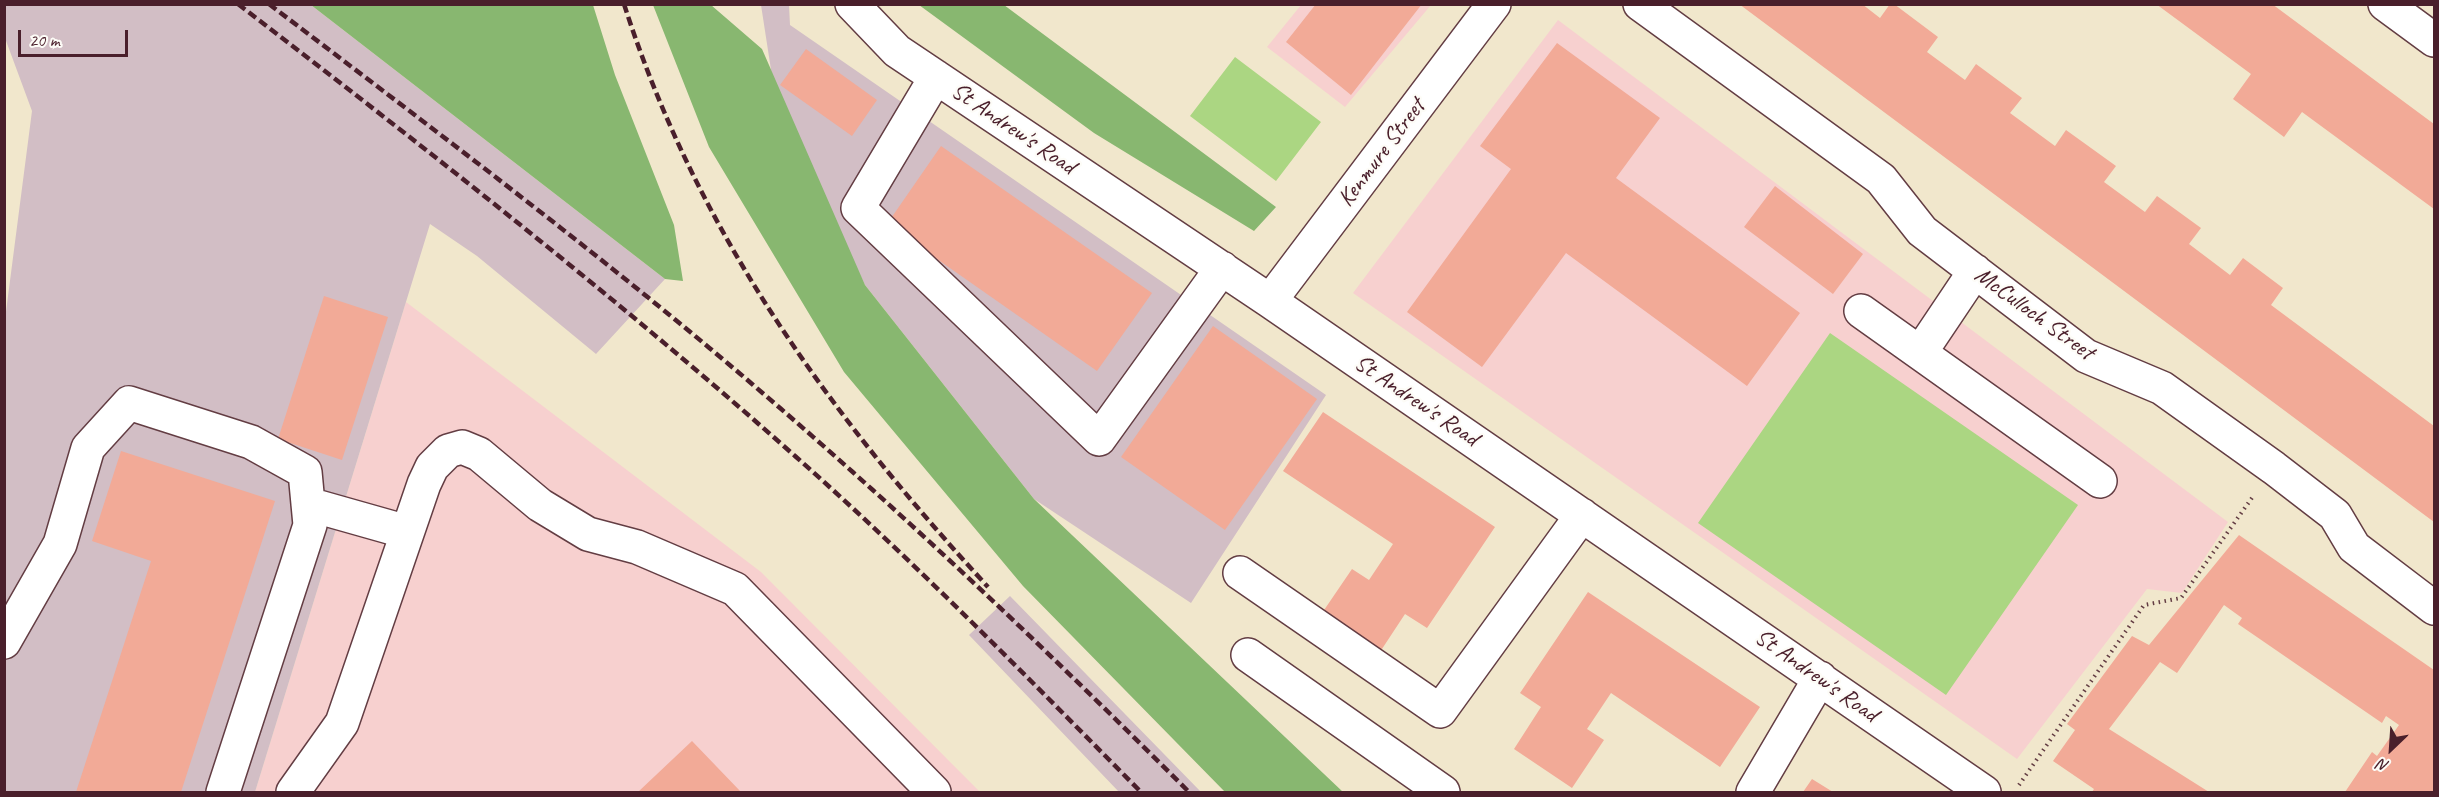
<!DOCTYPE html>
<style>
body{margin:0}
#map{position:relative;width:2439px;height:797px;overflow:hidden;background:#f1e7cc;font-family:Caveat,sans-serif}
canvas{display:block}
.frame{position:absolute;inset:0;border:6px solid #4a1f2b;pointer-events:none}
.north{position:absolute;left:2361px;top:719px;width:60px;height:60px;-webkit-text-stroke:4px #fdfcf7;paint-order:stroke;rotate:205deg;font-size:16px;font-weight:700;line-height:24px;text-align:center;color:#4a1f2b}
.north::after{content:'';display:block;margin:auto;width:21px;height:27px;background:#4a1f2b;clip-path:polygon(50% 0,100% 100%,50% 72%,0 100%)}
.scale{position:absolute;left:18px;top:30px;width:110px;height:27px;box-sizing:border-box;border:3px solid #4a1f2b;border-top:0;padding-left:8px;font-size:18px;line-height:21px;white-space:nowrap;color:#4a1f2b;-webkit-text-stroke:4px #fdfcf7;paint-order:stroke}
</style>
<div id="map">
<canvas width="2439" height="797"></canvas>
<div class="frame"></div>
<div class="north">N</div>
<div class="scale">20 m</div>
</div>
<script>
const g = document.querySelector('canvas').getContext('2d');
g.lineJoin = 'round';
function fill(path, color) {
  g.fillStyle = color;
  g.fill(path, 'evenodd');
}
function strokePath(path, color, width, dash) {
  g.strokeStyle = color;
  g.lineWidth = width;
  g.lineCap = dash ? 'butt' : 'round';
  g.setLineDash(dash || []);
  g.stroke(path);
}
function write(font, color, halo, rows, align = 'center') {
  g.font = font + ' Caveat,sans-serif';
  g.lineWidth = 4.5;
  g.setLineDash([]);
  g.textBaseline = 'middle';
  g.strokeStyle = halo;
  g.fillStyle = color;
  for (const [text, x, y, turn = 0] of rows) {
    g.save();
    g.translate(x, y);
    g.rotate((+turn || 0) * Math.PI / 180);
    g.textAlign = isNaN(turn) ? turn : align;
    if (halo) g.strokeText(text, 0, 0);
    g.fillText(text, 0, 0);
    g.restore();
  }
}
fill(new Path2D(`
 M 1301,5 L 1431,5 L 1345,107 L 1267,47 Z
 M 1558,20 L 2228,522 L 2182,593 L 2147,589 L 2017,759 L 1353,293 Z
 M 406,302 L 761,572 L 980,792 L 255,792 Z`), '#f7d0cf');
fill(new Path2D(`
 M 5,5 L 311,5 L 665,279 L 596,354 L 477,256 L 430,224 L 255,792 L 5,792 L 4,327 L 32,111 L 5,38 Z
 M 761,5 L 789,5 L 790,25 L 1326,395 L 1191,603 L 1034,499 L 865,285 L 778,115 Z
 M 1010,596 L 1201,792 L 1119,792 L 969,635 Z`), '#d2bec5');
fill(new Path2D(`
 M 1235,57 L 1321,122 L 1276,181 L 1190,116 Z
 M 1830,333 L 2078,505 L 1946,695 L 1698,523 Z`), '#abd682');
fill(new Path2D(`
 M 311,5 L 593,5 L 615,75 L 674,225 L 683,281 L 665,279 Z
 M 653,5 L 711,5 L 762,49 L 865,285 L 1034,499 L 1343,792 L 1225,792 L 1023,586 L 844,372 L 709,147 Z
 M 919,5 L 1004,5 L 1276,207 L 1254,231 L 1094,133 Z`), '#88b770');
fill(new Path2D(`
 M 1316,4 L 1422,4 L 1351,95 L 1286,42 Z
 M 1739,4 L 1862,4 L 1880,18 L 1890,4 L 1894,4 L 1938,37 L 1927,52 L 1965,80 L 1976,64 L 2022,98 L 2010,113 L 2055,146 L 2066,130 L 2116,166 L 2104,182 L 2145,212 L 2157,196 L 2201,228 L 2189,244 L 2230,275 L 2243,258 L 2283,288 L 2271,305 L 2434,426 L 2434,522 Z
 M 2156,4 L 2272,4 L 2434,124 L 2434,209 L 2302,112 L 2284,137 L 2233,99 L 2251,74 Z
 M 1557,43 L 1660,118 L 1616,178 L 1800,313 L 1747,386 L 1566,253 L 1482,367 L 1407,312 L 1511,169 L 1480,146 Z
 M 806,49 L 877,100 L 852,136 L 780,85 Z
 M 941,146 L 1152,293 L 1097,371 L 887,224 Z
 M 1775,186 L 1863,254 L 1833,294 L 1744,227 Z
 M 324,296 L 388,317 L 342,460 L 278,439 Z
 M 1213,326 L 1317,399 L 1225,530 L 1121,457 Z
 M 1323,412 L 1495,527 L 1427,628 L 1405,614 L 1378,655 L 1320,616 L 1352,569 L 1369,580 L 1393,544 L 1283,471 Z
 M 121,451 L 275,501 L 181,792 L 76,792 L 151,561 L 92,541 Z
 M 2239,535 L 2434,670 L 2434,792 L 2345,792 L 2372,752 L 2377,756 L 2399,725 L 2386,716 L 2382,723 L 2238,624 L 2242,618 L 2224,605 L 2177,673 L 2160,662 L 2109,729 L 2209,792 L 2092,792 L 2094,789 L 2053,761 L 2075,730 L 2067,724 L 2132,636 L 2149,645 Z
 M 1588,592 L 1760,707 L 1720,767 L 1611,693 L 1587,729 L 1604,740 L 1572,788 L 1514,749 L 1541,707 L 1520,693 Z
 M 692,741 L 741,792 L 638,792 Z
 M 1812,779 L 1833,792 L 1803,792 Z`), '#f2aa97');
const minor = new Path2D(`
 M 852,4 L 897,51 L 1270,301 L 1984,792
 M 1640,4 L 1881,179 L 1922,231 L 2086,356 L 2162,388 L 2274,468 L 2335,515 L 2354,547 L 2434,608
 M 2385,4 L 2434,40
 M 936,77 L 858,208 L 1099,439 L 1222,268
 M 1270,301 L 1494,4
 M 1861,311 L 2100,481
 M 1920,353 L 1975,271
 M 308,504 L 407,532
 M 1240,573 L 1440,711 L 1582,515
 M 4,642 L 60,544 L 88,448 L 129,403 L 251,442 L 305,472 L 310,525 L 223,792
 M 1248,655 L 1443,792
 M 293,792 L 342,723 L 424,484 L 432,467 L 448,451 L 462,447 L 479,454 L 540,505 L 588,534 L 637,547 L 735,589 L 934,792
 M 1753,792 L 1820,678`);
strokePath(minor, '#633d43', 36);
strokePath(new Path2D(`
 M 4,118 L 4,223
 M 2019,785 L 2144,605 L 2181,598 L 2254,495`), '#633d43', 4, [1.5, 4.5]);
strokePath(minor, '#fff', 33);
strokePath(new Path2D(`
 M 238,4 C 428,150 616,297 795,456 C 916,563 1028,678 1141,792
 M 269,4 C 408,110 548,215 683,326 C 860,472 1027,630 1189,792
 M 624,4 C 697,232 828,413 988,587`), '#4a1f2b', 4.5, [9, 4.5]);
write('24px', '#4a1f2b', '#fdfcf7', [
 ["St Andrew's Road",1013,129,34],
 ["Kenmure Street",1382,153,-53],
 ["McCulloch Street",2034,314,36],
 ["St Andrew's Road",1416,401,34],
 ["St Andrew's Road",1816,676,35]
]);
</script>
